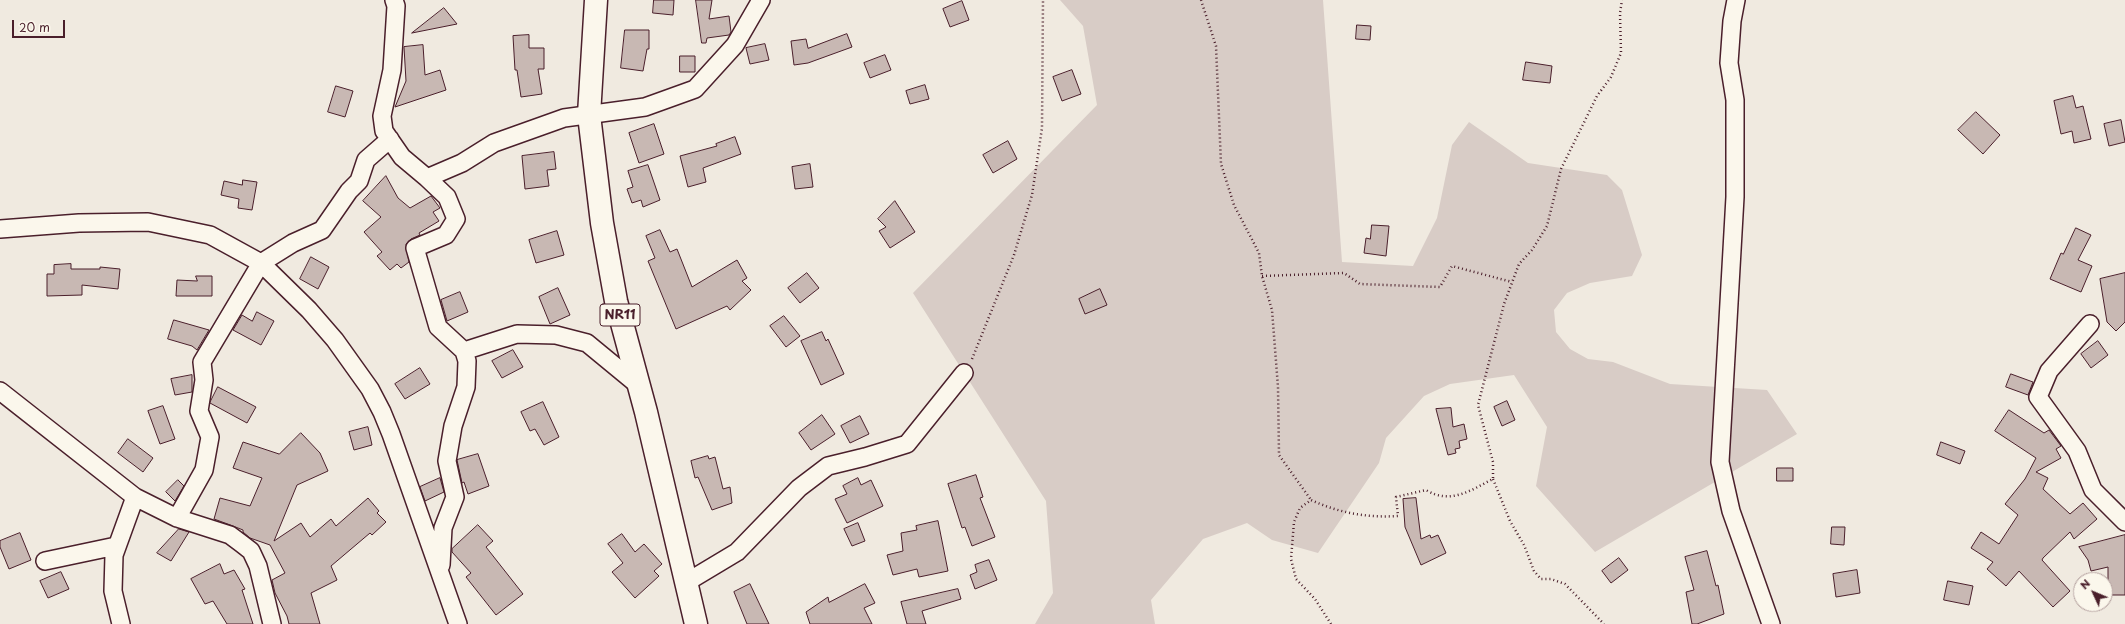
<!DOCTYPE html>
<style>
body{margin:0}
#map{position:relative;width:2125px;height:624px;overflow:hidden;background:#f0eae0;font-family:"Playpen Sans",sans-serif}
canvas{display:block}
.north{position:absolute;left:2073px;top:572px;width:40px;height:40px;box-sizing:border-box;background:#fbf7ec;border:1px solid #b4a19f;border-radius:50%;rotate:314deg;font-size:11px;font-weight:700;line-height:16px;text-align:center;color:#4a1f2b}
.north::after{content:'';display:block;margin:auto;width:14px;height:18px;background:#4a1f2b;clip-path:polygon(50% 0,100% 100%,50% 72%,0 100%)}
.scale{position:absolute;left:12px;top:20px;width:53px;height:18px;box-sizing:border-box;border:2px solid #4a1f2b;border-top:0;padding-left:5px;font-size:12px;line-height:14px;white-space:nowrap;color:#4a1f2b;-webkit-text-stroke:3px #fbf7ec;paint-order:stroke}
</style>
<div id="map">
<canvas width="2125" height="624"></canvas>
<div class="north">N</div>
<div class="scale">20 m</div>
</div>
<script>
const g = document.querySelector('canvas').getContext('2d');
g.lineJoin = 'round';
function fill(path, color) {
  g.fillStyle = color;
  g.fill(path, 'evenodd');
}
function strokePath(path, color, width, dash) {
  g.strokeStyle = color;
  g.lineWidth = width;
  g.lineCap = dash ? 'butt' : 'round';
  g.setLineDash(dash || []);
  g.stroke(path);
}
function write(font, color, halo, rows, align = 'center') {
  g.font = font + ' "Playpen Sans",sans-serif';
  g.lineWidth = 4;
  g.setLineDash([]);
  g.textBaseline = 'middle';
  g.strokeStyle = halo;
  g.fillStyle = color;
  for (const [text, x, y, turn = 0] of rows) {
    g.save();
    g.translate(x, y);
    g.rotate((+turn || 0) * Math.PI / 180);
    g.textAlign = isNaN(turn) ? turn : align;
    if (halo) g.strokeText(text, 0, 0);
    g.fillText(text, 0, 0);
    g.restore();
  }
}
fill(new Path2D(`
 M 1060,0 L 1323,0 L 1342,262 L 1413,266 L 1437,218 L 1452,145 L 1469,122 L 1528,163 L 1607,175 L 1622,190 L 1642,255 L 1632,276 L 1590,283 L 1567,293 L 1554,310 L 1556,332 L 1570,349 L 1588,359 L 1613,362 L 1670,384 L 1767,390 L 1797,434 L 1595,552 L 1536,486 L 1547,427 L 1514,375 L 1450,384 L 1424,396 L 1386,438 L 1379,463 L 1318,553 L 1272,540 L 1247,523 L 1203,539 L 1151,600 L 1155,624 L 1035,624 L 1053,593 L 1046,501 L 913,293 L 1097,105 L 1083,26 Z`), '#d8ccc6');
const building = new Path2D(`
 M 654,0 L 674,0 L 673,15 L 653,13 Z
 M 696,0 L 712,0 L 709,19 L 729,16 L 731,32 L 729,35 L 707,38 L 706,43 L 702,43 Z
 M 962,1 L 969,20 L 950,27 L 943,9 Z
 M 444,8 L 457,24 L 412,33 Z
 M 1357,25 L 1371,26 L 1370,40 L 1356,39 Z
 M 625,30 L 649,30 L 649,49 L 647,49 L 643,71 L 621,68 Z
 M 847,34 L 852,47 L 808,63 L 794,65 L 791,41 L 806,39 L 808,48 Z
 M 529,35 L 529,48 L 544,48 L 544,69 L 538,69 L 542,94 L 521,97 L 517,70 L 515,70 L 513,36 Z
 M 765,44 L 769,60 L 750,64 L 746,48 Z
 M 423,45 L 425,75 L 440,70 L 446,90 L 395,107 L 406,81 L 404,47 Z
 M 885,55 L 891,70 L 870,78 L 864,63 Z
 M 680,56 L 695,56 L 695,72 L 680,72 Z
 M 1526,62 L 1552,66 L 1550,83 L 1523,80 Z
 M 1072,70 L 1081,94 L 1062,101 L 1053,77 Z
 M 925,85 L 929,99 L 910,104 L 906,91 Z
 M 336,86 L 353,91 L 345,117 L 328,112 Z
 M 2073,96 L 2076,108 L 2083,106 L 2091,139 L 2074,143 L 2072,131 L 2061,134 L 2054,101 Z
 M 1976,112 L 2000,135 L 1983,154 L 1958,130 Z
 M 2121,120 L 2125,142 L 2109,146 L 2104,124 Z
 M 654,124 L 664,154 L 639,163 L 629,133 Z
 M 735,137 L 741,154 L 703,168 L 706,182 L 688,187 L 680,156 L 717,146 L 716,144 Z
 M 1008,141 L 1017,159 L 993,173 L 983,155 Z
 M 554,152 L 556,169 L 547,170 L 549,186 L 525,189 L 522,156 Z
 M 810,164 L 813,187 L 795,189 L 792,167 Z
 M 648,165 L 660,200 L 643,207 L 641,200 L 632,203 L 627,189 L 633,187 L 628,171 Z
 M 386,176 L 398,198 L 410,208 L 431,196 L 440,208 L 433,212 L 439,221 L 419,233 L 420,235 L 411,239 L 406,244 L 409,262 L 401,268 L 397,264 L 390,270 L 377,256 L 382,252 L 364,232 L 381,217 L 363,201 Z
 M 243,180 L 257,182 L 252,210 L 238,208 L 239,199 L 221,195 L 224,181 L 242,185 Z
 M 895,201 L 915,232 L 890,248 L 879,231 L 886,227 L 878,219 Z
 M 1372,225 L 1389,226 L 1386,256 L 1364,253 L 1366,238 L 1370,239 Z
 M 2076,228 L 2091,235 L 2078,260 L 2092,266 L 2081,292 L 2050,279 L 2061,253 L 2063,254 Z
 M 660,230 L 670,252 L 677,249 L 692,287 L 737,260 L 747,278 L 742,281 L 751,290 L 730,310 L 727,306 L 676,329 L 648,261 L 655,258 L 646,236 Z
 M 557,231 L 564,255 L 536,263 L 529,240 Z
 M 311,257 L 329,267 L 318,289 L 300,279 Z
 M 71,264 L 71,269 L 100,269 L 100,267 L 120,269 L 118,289 L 82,285 L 82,295 L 47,296 L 47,274 L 54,274 L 54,265 Z
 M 807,273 L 819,288 L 800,303 L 788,288 Z
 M 2125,273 L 2125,322 L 2116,331 L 2107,322 L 2100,279 Z
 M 196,276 L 212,276 L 212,296 L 176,296 L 177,280 L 197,281 Z
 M 558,288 L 570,315 L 550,324 L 539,297 Z
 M 1100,289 L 1107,305 L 1085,314 L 1079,299 Z
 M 460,292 L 468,312 L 447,321 L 441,300 Z
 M 257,312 L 274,321 L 261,345 L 233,330 L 242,315 L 252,321 Z
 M 784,316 L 800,336 L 786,347 L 770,326 Z
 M 174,320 L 209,330 L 197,350 L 192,346 L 168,339 Z
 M 822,332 L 826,341 L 828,339 L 844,374 L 821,385 L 801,341 Z
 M 2098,341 L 2108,355 L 2091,368 L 2081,354 Z
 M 513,350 L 523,367 L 502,378 L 492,361 Z
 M 420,368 L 430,384 L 405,399 L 395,384 Z
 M 2011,374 L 2033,382 L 2028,395 L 2006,387 Z
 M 192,375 L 192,392 L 175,395 L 171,379 Z
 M 218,387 L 256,407 L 247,423 L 210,403 Z
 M 1507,401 L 1515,420 L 1502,426 L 1494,407 Z
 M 543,402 L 559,437 L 544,445 L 535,429 L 530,431 L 521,412 Z
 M 163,406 L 175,439 L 160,444 L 148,411 Z
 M 1451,408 L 1453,427 L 1464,424 L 1467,439 L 1459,441 L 1460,448 L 1455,449 L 1456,453 L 1448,455 L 1436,409 Z
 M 2009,410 L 2044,433 L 2049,430 L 2061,446 L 2056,449 L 2061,458 L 2036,472 L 2048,478 L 2043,489 L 2070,514 L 2083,503 L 2097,519 L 2074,539 L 2070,532 L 2043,558 L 2042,560 L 2070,591 L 2053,607 L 2019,571 L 2006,586 L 1987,569 L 1993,562 L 1971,548 L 1981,532 L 1999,544 L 2018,515 L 2005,504 L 2025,479 L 2036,458 L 1995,431 Z
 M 822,415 L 835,434 L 811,450 L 799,433 Z
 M 860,416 L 869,434 L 850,443 L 841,426 Z
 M 368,427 L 372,445 L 354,450 L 349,432 Z
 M 301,433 L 320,453 L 328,471 L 297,485 L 274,541 L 301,523 L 310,537 L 331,519 L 336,526 L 368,498 L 379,511 L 377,513 L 386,522 L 372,535 L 370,533 L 331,566 L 337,580 L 311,593 L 320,624 L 289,624 L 287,616 L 275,593 L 272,580 L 285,573 L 270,545 L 250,538 L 243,532 L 243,530 L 233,526 L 214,519 L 220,498 L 250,506 L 262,478 L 233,468 L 243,442 L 279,454 Z
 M 128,439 L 153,458 L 143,472 L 118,453 Z
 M 1941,442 L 1965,451 L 1960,464 L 1937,455 Z
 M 478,454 L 489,486 L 468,494 L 464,482 L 462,483 L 457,460 Z
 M 708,456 L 709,459 L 715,457 L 723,489 L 730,487 L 732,503 L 712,510 L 698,477 L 695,478 L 691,461 Z
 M 1777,468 L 1793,468 L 1793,481 L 1777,481 Z
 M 976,475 L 983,497 L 980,498 L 995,537 L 972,546 L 965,527 L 962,528 L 948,484 Z
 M 440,478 L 444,492 L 425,501 L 420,487 Z
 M 858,478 L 861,485 L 871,480 L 883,506 L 847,523 L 835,499 L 847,494 L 843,486 Z
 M 178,480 L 184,486 L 175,501 L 166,492 Z
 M 1416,498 L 1421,539 L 1430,535 L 1431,538 L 1438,535 L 1446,553 L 1421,565 L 1405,527 L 1403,499 Z
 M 938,521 L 948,571 L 919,577 L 917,569 L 893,575 L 887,555 L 903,551 L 901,533 L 917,530 L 916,526 Z
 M 858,523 L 865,541 L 852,546 L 844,529 Z
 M 478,525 L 493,541 L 486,547 L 523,594 L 496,615 L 466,577 L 471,573 L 452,552 L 452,549 Z
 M 1832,527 L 1845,527 L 1844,545 L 1831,544 Z
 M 179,529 L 189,532 L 171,561 L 157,553 Z
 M 20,533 L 31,560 L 9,569 L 0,547 L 0,541 Z
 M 622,534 L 635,552 L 644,544 L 662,564 L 654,571 L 659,576 L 635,598 L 612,572 L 623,563 L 608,544 Z
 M 2125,535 L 2125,595 L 2108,595 L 2108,567 L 2091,571 L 2088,560 L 2079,547 Z
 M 1707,551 L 1716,586 L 1718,585 L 1724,614 L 1697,624 L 1692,624 L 1686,592 L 1694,590 L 1685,557 Z
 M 1619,558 L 1628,570 L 1611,583 L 1602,571 Z
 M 989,560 L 997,580 L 975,589 L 970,575 L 977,572 L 975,565 Z
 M 220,564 L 224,574 L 234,570 L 245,589 L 242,590 L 253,624 L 227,624 L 213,601 L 205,604 L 191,579 Z
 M 1857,570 L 1860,593 L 1836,597 L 1833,574 Z
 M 61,572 L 69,589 L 48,598 L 40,581 Z
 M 1948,581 L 1973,586 L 1969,605 L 1944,600 Z
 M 750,584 L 769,624 L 747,624 L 734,592 Z
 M 865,584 L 875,603 L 864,608 L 872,624 L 810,624 L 806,612 L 828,597 L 829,602 Z
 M 958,589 L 961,599 L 922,611 L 926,624 L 907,624 L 901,602 Z`);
fill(building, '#c8b8b3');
strokePath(building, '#4a1f2b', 1);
const street = new Path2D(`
 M 394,0 L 396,6 L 392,70 L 382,116 L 384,131 L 402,157 L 427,178 L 462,163 L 494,143 L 564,118 L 645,107 L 695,89 L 735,45 L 761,0
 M 1736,0 L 1732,21 L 1729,63 L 1735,100 L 1735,197 L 1720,462 L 1731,511 L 1771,624
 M 427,178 L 447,197 L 456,219 L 446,235 L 415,248 L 438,327 L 464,351 L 467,361 L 466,387 L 453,426 L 447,461 L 455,497 L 443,528 L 441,565
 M 0,229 L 79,223 L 148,222 L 210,235 L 261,263 L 309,310 L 335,340 L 370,389 L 382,412 L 391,434 L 458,624
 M 2090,324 L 2049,371 L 2038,397 L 2077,451 L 2093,490 L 2125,522
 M 464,351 L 517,334 L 556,335 L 587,343 L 638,385
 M 0,391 L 135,497 L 177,518 L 230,535 L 242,544 L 251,551 L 258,566 L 272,624
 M 177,518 L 204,470 L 210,437 L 199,411 L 204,380 L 202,362 L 261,263 L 293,243 L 322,230 L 349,191 L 359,181 L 366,160 L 390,139
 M 45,561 L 116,546
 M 687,582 L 737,552 L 799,488 L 828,466 L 865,457 L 907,444 L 964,373
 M 121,624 L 113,591 L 114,555 L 135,497`);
const highway = new Path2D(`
 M 596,0 L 589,115 L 602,223 L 616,301 L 646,412 L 696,624`);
strokePath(street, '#4a1f2b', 20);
strokePath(highway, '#4a1f2b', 25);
strokePath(new Path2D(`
 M 1201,0 L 1216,46 L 1221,164 L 1234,205 L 1259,253 L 1262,276 L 1272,310 L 1278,387 L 1279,455 L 1311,500
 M 1262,276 L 1344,273 L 1360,284 L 1440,287 L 1452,266 L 1512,282
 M 972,359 L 1014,255 L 1032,195 L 1042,128 L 1043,0
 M 1493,479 L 1510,521 L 1524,545 L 1534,571 L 1541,579 L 1551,579 L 1565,584 L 1604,624
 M 1331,624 L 1315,599 L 1296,579 L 1291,559 L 1294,522 L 1300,508 L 1311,500 C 1339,513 1368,518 1398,516 L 1396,497 L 1426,490 C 1451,505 1471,490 1493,479 L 1493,462 L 1478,405 L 1504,304 L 1519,264 L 1532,250 L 1547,226 L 1561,169 L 1597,96 L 1611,77 L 1621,53 L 1620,13 L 1622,0`), '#4a1f2b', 2.5, [1, 3]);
strokePath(street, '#fbf7ec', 17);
strokePath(highway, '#fbf7ec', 22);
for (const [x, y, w] of [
 [620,315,40]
]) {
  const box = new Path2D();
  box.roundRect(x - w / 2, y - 11, w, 22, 3);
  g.fillStyle = '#fbf7ec';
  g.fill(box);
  strokePath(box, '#4a1f2b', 1);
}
write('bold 13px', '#4a1f2b', null, [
 ["NR11",620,315]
]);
</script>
